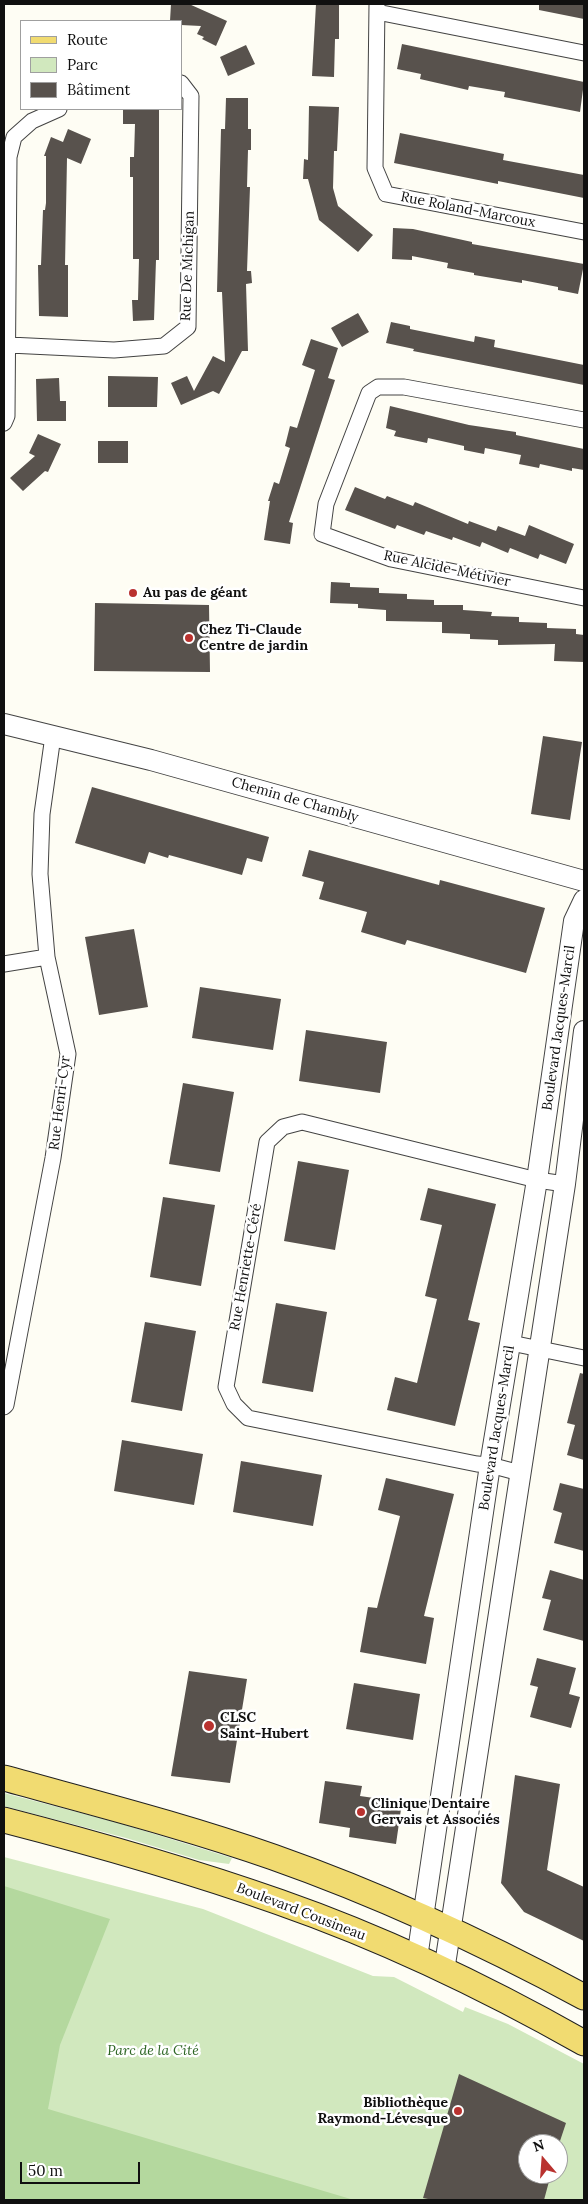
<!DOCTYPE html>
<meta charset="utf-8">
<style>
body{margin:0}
#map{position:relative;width:588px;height:2204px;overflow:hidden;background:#fefdf4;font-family:Lora,serif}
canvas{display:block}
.frame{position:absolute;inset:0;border:5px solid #101010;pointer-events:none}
.legend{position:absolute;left:20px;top:20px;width:162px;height:90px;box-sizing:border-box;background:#fff;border:1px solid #9f9f9f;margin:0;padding:6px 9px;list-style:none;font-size:15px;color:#101010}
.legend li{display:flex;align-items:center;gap:10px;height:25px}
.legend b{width:25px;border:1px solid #9f9f9f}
.north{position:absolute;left:518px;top:2134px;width:50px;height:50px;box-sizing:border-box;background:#fff;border:1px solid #9f9f9f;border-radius:50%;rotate:342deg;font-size:14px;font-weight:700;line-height:20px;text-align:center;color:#101010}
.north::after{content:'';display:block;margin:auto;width:18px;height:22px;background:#b9322f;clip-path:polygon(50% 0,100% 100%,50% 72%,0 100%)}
.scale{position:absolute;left:20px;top:2162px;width:120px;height:22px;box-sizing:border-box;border:2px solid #101010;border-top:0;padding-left:6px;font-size:15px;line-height:18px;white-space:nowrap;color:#101010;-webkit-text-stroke:4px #fff;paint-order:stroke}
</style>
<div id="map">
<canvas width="588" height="2204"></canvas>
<div class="frame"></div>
<ul class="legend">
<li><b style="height:6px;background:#f1db71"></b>Route</li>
<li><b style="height:14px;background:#d1e8be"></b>Parc</li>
<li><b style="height:14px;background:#58524d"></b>Bâtiment</li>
</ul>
<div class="north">N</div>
<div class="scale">50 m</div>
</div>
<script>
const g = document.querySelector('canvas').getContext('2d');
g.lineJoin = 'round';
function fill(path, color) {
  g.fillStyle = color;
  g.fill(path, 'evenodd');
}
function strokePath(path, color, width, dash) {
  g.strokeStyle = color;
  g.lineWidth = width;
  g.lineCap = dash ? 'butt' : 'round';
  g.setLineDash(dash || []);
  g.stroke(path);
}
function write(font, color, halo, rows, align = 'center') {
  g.font = font + ' Lora,serif';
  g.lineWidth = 5;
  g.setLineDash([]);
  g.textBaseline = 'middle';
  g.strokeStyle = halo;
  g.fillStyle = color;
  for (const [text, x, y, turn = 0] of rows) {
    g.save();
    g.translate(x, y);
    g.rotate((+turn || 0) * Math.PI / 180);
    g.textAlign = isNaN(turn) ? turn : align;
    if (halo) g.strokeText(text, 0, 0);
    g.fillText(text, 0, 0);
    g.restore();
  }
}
fill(new Path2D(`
 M 4,1793 L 119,1823 L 232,1858 L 229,1864 L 199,1860 L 126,1838 L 4,1806 Z
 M 4,1857 L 203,1909 L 373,1976 L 394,1977 L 463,2012 L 465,2007 L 508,2024 L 584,2064 L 584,2200 L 4,2200 ZM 528,2144 L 558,2144 L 558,2174 L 528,2174 Z`), '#d1e8be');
fill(new Path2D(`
 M 4,1886 L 110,1919 L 60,2045 L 48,2109 L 354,2200 L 4,2200 Z`), '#b4d89e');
fill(new Path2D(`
 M 171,4 L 189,4 L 227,21 L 216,46 L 202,39 L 204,37 L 197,34 L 201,26 L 181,25 L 181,21 L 170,21 Z
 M 316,4 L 339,4 L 339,39 L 335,39 L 334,77 L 312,76 Z
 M 539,4 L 584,4 L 584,19 L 539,10 Z
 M 402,44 L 584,82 L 580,112 L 504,97 L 505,92 L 469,86 L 468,90 L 420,79 L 421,74 L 397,69 Z
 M 246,45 L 255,64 L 228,76 L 220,57 Z
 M 226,98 L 248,98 L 248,129 L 251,129 L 251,150 L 248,150 L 247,187 L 250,187 L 247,271 L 251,271 L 252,283 L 246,284 L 248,351 L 242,351 L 219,394 L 213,391 L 181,405 L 171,383 L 187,376 L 194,391 L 213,356 L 225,362 L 222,292 L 217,292 L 221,129 L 225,129 Z
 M 309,106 L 339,107 L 337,151 L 334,151 L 333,188 L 338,206 L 373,235 L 358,252 L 319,220 L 308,179 L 303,179 L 304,159 L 308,160 Z
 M 123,109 L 159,109 L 159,260 L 156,260 L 154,320 L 133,321 L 132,300 L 138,300 L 139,259 L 133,259 L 133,177 L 130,177 L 130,157 L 134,157 L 135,124 L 123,124 Z
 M 68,129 L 91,139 L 81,164 L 67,158 L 65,265 L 68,265 L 68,317 L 39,316 L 38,265 L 41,265 L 43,210 L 45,210 L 46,203 L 46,156 L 44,156 L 51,137 L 63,142 Z
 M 400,133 L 504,154 L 503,160 L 584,175 L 584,198 L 498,181 L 498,184 L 394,163 Z
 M 393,228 L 413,229 L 472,242 L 472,244 L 584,264 L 578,294 L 558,290 L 558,287 L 522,280 L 522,283 L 474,275 L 474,273 L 447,268 L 448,263 L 412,256 L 412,260 L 392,259 Z
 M 358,313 L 369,332 L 342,347 L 331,328 Z
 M 391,322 L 410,326 L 410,329 L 474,342 L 475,336 L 495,340 L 494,347 L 584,365 L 584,385 L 413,351 L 414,349 L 386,343 Z
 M 311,339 L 338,348 L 328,378 L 335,380 L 289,522 L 293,523 L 290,544 L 264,540 L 270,501 L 268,501 L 274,482 L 279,484 L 290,448 L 285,446 L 290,426 L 297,428 L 315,370 L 302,365 Z
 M 108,376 L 158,377 L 157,407 L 108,407 Z
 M 59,378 L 60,401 L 66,401 L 66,421 L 37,421 L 36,379 Z
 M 390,406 L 469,425 L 516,432 L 516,435 L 584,449 L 584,470 L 572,468 L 572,471 L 540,464 L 539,468 L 519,464 L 521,455 L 485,448 L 484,454 L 464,450 L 464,446 L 428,438 L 427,443 L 394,436 L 396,431 L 386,428 Z
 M 38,434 L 61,444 L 48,472 L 45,471 L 23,491 L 10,478 L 35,456 L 29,453 Z
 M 98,441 L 128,441 L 128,463 L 98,463 Z
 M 355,487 L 385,499 L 387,496 L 413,506 L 415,502 L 468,524 L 469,521 L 496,531 L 498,526 L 525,536 L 529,525 L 574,544 L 566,564 L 540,554 L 538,559 L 510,548 L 508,553 L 482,542 L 480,547 L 453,537 L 452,540 L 426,531 L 424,535 L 397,525 L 395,529 L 345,510 Z
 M 331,582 L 350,583 L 350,587 L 379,588 L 379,593 L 407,594 L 407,599 L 434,600 L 434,605 L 463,605 L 463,610 L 492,612 L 491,616 L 519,617 L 519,622 L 547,623 L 547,628 L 576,629 L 576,634 L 584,635 L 584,662 L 554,661 L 555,644 L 498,645 L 498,640 L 470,639 L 470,634 L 442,633 L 442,622 L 386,621 L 386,610 L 358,608 L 358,604 L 330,603 Z
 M 95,603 L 209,605 L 210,672 L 94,671 Z
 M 543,736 L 582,742 L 570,820 L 531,814 Z
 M 92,787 L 269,837 L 262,862 L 247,858 L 242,875 L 169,855 L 168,858 L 149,852 L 145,864 L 75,843 Z
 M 309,850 L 439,885 L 440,880 L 545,908 L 526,973 L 407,940 L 405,945 L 361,932 L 367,912 L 319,899 L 324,882 L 302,876 Z
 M 134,929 L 148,1007 L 99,1015 L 85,937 Z
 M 200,987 L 281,999 L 273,1050 L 192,1038 Z
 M 306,1030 L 387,1042 L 380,1093 L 299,1081 Z
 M 183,1083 L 234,1092 L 220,1172 L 169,1164 Z
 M 298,1161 L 349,1170 L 335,1250 L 284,1241 Z
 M 428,1188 L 496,1204 L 468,1320 L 480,1323 L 455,1426 L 387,1410 L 395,1377 L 417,1383 L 437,1299 L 425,1296 L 442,1225 L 420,1220 Z
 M 163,1197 L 215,1205 L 201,1286 L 150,1277 Z
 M 276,1303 L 327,1312 L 313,1392 L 262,1383 Z
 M 145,1322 L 196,1331 L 182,1411 L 131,1402 Z
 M 580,1373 L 584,1374 L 584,1460 L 567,1455 L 575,1425 L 567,1423 Z
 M 122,1440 L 203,1454 L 194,1505 L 114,1491 Z
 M 241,1461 L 322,1475 L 313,1526 L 233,1512 Z
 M 386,1478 L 454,1494 L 424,1616 L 434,1618 L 426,1664 L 360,1652 L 368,1607 L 377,1608 L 400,1516 L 378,1510 Z
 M 560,1483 L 584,1489 L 584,1551 L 554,1543 L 562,1513 L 553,1510 Z
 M 550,1570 L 584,1580 L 584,1641 L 543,1630 L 551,1600 L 542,1598 Z
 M 537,1658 L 576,1668 L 569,1694 L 580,1697 L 571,1728 L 530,1717 L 538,1687 L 530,1685 Z
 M 189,1671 L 247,1679 L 230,1783 L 171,1776 Z
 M 354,1683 L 420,1694 L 413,1740 L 346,1729 Z
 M 515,1775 L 560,1784 L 547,1870 L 584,1887 L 584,1941 L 524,1912 L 501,1883 Z
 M 325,1781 L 362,1786 L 360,1796 L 402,1802 L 396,1844 L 349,1837 L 350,1828 L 319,1823 Z
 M 459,2074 L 566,2123 L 559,2144 L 528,2144 L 528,2174 L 551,2174 L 544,2200 L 433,2200 L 423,2198 Z`), '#58524d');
const minor = new Path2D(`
 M 377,4 L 375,168 L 386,194 L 584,232
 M 377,12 L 584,53
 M 9,345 L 114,350 L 164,346 L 188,327 L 191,96 L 181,83
 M 584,420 L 404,387 L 378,387 L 369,393 L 326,504 L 322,534 L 391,559 L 584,598
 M 4,423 L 7,416 L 9,157 L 14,137 L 32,121 L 59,109
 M 4,964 L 47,957
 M 511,1343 L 584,1358
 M 4,1407 L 6,1405 L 53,1158 L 68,1054 L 47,957 L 40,874 L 42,814 L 53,736
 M 520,1473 L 490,1465 L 477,1464 L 248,1418 L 234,1404 L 226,1387 L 267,1142 L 283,1127 L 302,1122 L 537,1180 L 565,1184`);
const tertiary = new Path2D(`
 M 4,724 L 151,760 L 584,881
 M 417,1958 L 490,1465 L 537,1180 L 574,921 L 584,900
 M 444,1971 L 565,1184 L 584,1031`);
const primary = new Path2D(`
 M 4,1778 C 94,1803 185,1826 273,1857 C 381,1895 484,1943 584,1997
 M 4,1820 C 97,1844 188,1870 279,1902 C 385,1939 487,1988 584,2043`);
strokePath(minor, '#434343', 17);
strokePath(tertiary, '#434343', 22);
strokePath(primary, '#212121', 27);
strokePath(minor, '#fff', 15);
strokePath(tertiary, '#fff', 20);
strokePath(primary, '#f1db71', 25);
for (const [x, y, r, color] of [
 [133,593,5,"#b9322f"],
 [189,638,5,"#b9322f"],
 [209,1726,6,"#b9322f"],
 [361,1812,5,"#b9322f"],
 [458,2111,5,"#b9322f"]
]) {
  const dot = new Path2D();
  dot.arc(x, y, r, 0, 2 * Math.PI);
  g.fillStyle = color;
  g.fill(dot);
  strokePath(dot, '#fff', 2);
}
write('14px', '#101010', '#fff', [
 ["Rue Roland-Marcoux",468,210,11],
 ["Rue De Michigan",188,266,-88],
 ["Rue Alcide-Métivier",447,569,12],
 ["Chemin de Chambly",295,800,16],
 ["Boulevard Jacques-Marcil",559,1028,-82],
 ["Rue Henri-Cyr",60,1103,-83],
 ["Rue Henriette-Céré",246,1267,-80],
 ["Boulevard Jacques-Marcil",497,1428,-81],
 ["Boulevard Cousineau",301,1912,21]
]);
write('bold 14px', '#101010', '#fff', [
 ["Au pas de géant",143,593],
 ["Chez Ti-Claude",199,630],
 ["Centre de jardin",199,646],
 ["CLSC",220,1718],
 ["Saint-Hubert",220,1734],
 ["Clinique Dentaire",371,1804],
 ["Gervais et Associés",371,1820],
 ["Bibliothèque",448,2103,"right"],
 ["Raymond-Lévesque",448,2119,"right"]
], 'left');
write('italic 14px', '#2c6523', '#fff', [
 ["Parc de la Cité",153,2051]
]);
</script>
